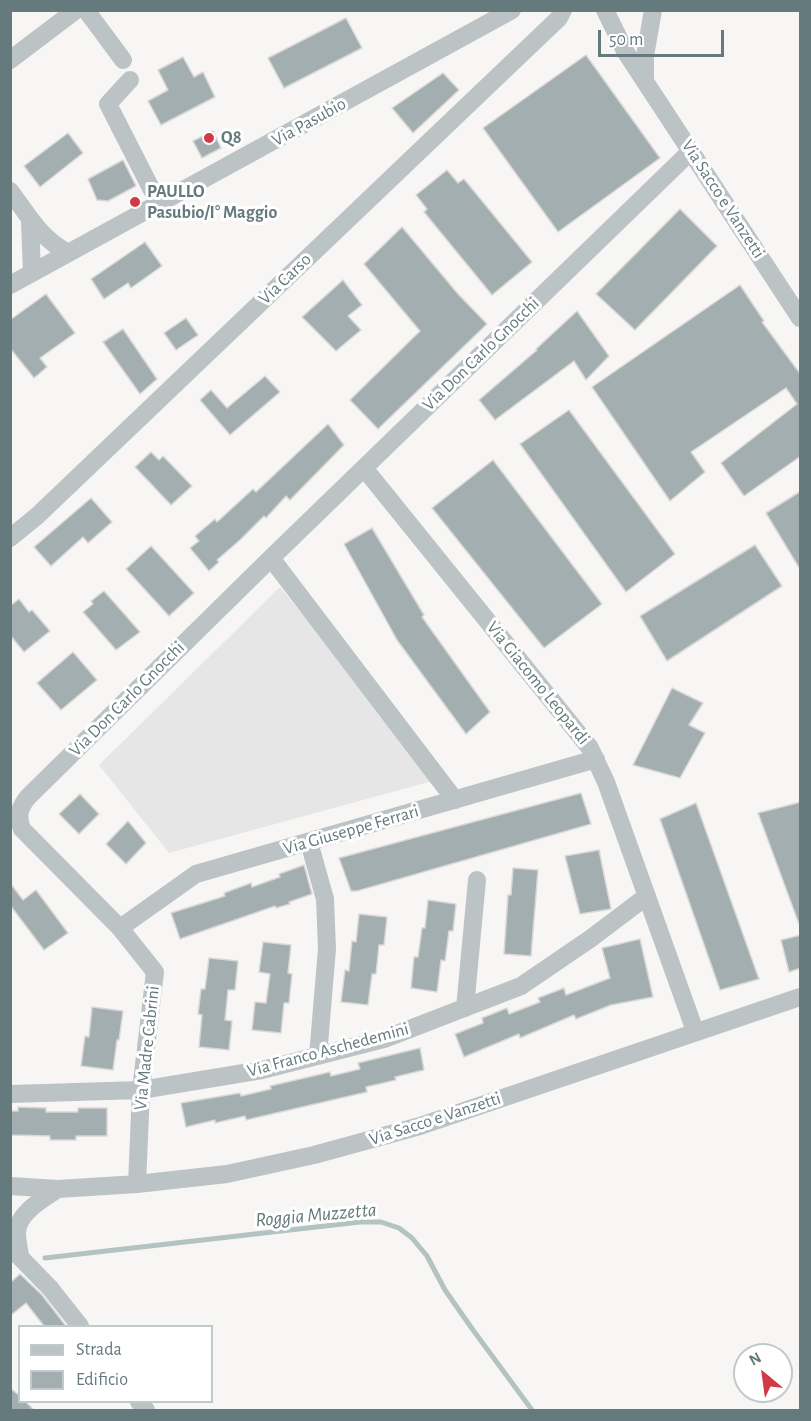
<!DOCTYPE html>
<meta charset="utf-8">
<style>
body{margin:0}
#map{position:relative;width:811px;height:1421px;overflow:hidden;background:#f7f6f5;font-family:"Alegreya Sans",sans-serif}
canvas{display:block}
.frame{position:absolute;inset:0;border:12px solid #657a7d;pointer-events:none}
.legend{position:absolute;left:18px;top:1325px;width:195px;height:78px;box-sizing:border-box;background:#fff;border:2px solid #c1cacb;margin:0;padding:8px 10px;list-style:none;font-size:18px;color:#657a7d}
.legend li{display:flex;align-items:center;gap:12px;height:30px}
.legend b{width:30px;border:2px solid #c1cacb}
.north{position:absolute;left:733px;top:1343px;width:60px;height:60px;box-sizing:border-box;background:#fff;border:2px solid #c1cacb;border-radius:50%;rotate:331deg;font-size:16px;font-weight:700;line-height:24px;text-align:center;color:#657a7d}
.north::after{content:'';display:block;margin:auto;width:21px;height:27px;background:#d33947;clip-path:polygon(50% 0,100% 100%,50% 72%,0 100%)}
.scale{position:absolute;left:598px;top:30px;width:126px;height:27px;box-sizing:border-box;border:3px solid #657a7d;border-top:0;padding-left:8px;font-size:18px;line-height:21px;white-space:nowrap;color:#657a7d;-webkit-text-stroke:4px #fff;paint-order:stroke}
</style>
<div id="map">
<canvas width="811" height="1421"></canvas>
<div class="frame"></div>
<ul class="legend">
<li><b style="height:8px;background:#bcc3c4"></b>Strada</li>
<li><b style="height:16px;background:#a2aeb0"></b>Edificio</li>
</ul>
<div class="north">N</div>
<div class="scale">50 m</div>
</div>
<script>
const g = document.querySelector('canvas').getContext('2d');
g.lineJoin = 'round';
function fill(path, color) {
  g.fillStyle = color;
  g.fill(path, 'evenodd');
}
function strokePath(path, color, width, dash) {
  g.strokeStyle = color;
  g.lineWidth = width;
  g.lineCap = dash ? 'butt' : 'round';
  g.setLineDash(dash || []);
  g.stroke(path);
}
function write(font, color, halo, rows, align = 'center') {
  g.font = font + ' "Alegreya Sans",sans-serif';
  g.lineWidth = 6;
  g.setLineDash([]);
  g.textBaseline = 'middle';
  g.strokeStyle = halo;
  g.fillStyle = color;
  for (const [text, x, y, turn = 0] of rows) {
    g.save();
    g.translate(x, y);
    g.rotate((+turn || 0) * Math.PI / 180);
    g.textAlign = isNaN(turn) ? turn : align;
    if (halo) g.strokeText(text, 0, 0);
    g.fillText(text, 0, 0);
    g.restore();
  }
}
fill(new Path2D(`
 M 280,587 L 436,780 L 169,853 L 99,765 Z`), '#e5e6e5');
strokePath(new Path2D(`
 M 45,1258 L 360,1222 L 381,1222 L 399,1228 L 412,1238 L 427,1256 L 445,1290 L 473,1330 L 532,1410`), '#b3c3c1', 5);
const building = new Path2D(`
 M 346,18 L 362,48 L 284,88 L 268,58 Z
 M 586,55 L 660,158 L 558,232 L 483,128 Z
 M 183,57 L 194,77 L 203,72 L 215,97 L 161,125 L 148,101 L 168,90 L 158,70 Z
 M 443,73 L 459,90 L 413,133 L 392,108 Z
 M 213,131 L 221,148 L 202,158 L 193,141 Z
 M 68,133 L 83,153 L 40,187 L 24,166 Z
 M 123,160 L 136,186 L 108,201 L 97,200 L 88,179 Z
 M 447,170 L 458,183 L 464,179 L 532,262 L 492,295 L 424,212 L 427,209 L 416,195 Z
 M 680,209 L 717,246 L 635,330 L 596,294 Z
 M 402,227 L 458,294 L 487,324 L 378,429 L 350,400 L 420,331 L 364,264 Z
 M 145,242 L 162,266 L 131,288 L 128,283 L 104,299 L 91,279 Z
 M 343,280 L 362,305 L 348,316 L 361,330 L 336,351 L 302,317 Z
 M 740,285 L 764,321 L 762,322 L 801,375 L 801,456 L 744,496 L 721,463 L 797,404 L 786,388 L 691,452 L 705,472 L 670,501 L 592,387 Z
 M 46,294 L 75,333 L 40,358 L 47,367 L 34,378 L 10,348 L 10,320 Z
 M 577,311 L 609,356 L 586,380 L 574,361 L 495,420 L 479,400 L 537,350 L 536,349 Z
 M 186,318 L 198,335 L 176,350 L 164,333 Z
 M 123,329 L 157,379 L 140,394 L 103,342 Z
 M 265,376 L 280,392 L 230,435 L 200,400 L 211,390 L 227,408 Z
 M 569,410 L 675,554 L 626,592 L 520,444 Z
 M 328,424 L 344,445 L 290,500 L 286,496 L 266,518 L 264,516 L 240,540 L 217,560 L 219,562 L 209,571 L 190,548 L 199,541 L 195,536 L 215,519 L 217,522 L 253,489 L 256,492 Z
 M 151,452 L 159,460 L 163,456 L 192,486 L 171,505 L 135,467 Z
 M 493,460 L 602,604 L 544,648 L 432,508 Z
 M 801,491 L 801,571 L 766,513 Z
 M 91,498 L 112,522 L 88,543 L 83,537 L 51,566 L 34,547 Z
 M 372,528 L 424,615 L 422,617 L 490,712 L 466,734 L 397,640 L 344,544 Z
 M 755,545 L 782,586 L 667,661 L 640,616 Z
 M 151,546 L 194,593 L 169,616 L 126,569 Z
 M 104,591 L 140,632 L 116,650 L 83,612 L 93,604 L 91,601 Z
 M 19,599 L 29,612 L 32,610 L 50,631 L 24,652 L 10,635 L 10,606 Z
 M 73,652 L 97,680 L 61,710 L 37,683 Z
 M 672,688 L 703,703 L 689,725 L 705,733 L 680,778 L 633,765 Z
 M 581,793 L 591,824 L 357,891 L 351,891 L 339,858 Z
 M 80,794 L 99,814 L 79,834 L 59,814 Z
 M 801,802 L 801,924 L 799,924 L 758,813 Z
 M 696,803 L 759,979 L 720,990 L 660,819 Z
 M 128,821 L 146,843 L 126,864 L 106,844 Z
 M 599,850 L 611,909 L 580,914 L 565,856 Z
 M 304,865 L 312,894 L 289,902 L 290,904 L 276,908 L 275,906 L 180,939 L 171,913 L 225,896 L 224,893 L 251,883 L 252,887 L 280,877 L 279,874 Z
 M 513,868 L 538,870 L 531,956 L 504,954 L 508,895 L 511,895 Z
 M 10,883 L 23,900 L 36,890 L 68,933 L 44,950 L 10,905 Z
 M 428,900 L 456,904 L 453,931 L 449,931 L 445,961 L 441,960 L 437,992 L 411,988 L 414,957 L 418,957 L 422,928 L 425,928 Z
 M 359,914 L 387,917 L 384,945 L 379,945 L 376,974 L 372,974 L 368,1005 L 341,1002 L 345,970 L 349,971 L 352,941 L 356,942 Z
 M 801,935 L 801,968 L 789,972 L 781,940 Z
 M 640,939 L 653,997 L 611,1005 L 576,1019 L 574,1015 L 520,1038 L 519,1034 L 464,1057 L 455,1034 L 483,1023 L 482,1018 L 507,1008 L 509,1014 L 540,1002 L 538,998 L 564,988 L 566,995 L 610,978 L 602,948 Z
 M 263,942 L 291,945 L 288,973 L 292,974 L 289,1003 L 284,1003 L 281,1033 L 252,1030 L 255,1002 L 266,1003 L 270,974 L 259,972 Z
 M 209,958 L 238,961 L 235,990 L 228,990 L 225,1020 L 232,1021 L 229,1050 L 199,1047 L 202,1015 L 198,1014 L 201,989 L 205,989 Z
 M 92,1007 L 123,1011 L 119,1040 L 117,1040 L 113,1070 L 81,1066 L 85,1036 L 89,1037 Z
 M 420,1048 L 424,1070 L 395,1077 L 396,1080 L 366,1087 L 367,1092 L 246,1120 L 245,1116 L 215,1123 L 215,1120 L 186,1127 L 181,1103 L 240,1093 L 241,1096 L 271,1089 L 270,1086 L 330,1072 L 331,1076 L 360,1069 L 358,1063 Z
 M 18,1107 L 46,1108 L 46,1112 L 78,1112 L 78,1108 L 107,1108 L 107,1136 L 76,1136 L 76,1140 L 50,1140 L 50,1136 L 10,1135 L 10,1111 L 18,1111 Z
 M 20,1274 L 42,1295 L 66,1326 L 44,1326 L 26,1303 L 10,1316 L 10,1283 Z
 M 10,1388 L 20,1396 L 20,1401 L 25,1401 L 34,1410 L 10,1410 Z`);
fill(building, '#a2aeb0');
strokePath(building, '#d9d8d7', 1.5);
strokePath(new Path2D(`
 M 86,10 L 123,60
 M 605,10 L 625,51 L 800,318
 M 10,60 L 76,10
 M 130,80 L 108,104 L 159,204
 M 645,80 L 645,56 L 653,10
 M 10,191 C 29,216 39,237 68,253
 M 30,222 L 32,273
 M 10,285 L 512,10
 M 364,468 L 590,748 L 606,782 L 695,1031
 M 10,538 L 37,516 L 559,18 L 563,10
 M 271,558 L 455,800
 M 309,842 L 325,899 L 327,949 L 318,1056
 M 120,928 L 196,874 L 596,759
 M 465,1008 L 477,880
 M 10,1094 L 141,1090 L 262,1070 L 384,1039 L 521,986 L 590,939 L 647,896
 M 137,1184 L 141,1090 L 155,972 L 120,928 L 22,829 C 17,816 19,808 28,797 L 271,558 L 691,151
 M 10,1186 L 58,1189 L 137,1184 L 227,1174 L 314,1155 L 420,1126 L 800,997
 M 10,1247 L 50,1288 L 80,1326
 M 20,1256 C 19,1249 17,1240 17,1233 C 17,1213 43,1199 58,1189
 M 139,1402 L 146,1410`), '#bcc3c4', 18);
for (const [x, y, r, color] of [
 [209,138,6,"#d33947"],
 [135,202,6,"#d33947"]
]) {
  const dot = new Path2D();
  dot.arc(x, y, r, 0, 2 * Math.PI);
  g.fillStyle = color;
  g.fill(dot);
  strokePath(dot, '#fff', 2);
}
write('18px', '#657a7d', '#fff', [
 ["Via Pasubio",309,122,-29],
 ["Via Sacco e Vanzetti",723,199,57],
 ["Via Carso",285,279,-44],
 ["Via Don Carlo Gnocchi",481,354,-44],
 ["Via Giacomo Leopardi",538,683,51],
 ["Via Don Carlo Gnocchi",127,699,-45],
 ["Via Giuseppe Ferrari",351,830,-16],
 ["Via Madre Cabrini",147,1048,-84],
 ["Via Franco Aschedemini",328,1050,-15],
 ["Via Sacco e Vanzetti",435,1119,-18]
]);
write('bold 18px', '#657a7d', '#fff', [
 ["Q8",221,138],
 ["PAULLO",147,192],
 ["Pasubio/I° Maggio",147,213]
], 'left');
write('italic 20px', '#607876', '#fff', [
 ["Roggia Muzzetta",316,1215,-5]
]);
</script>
